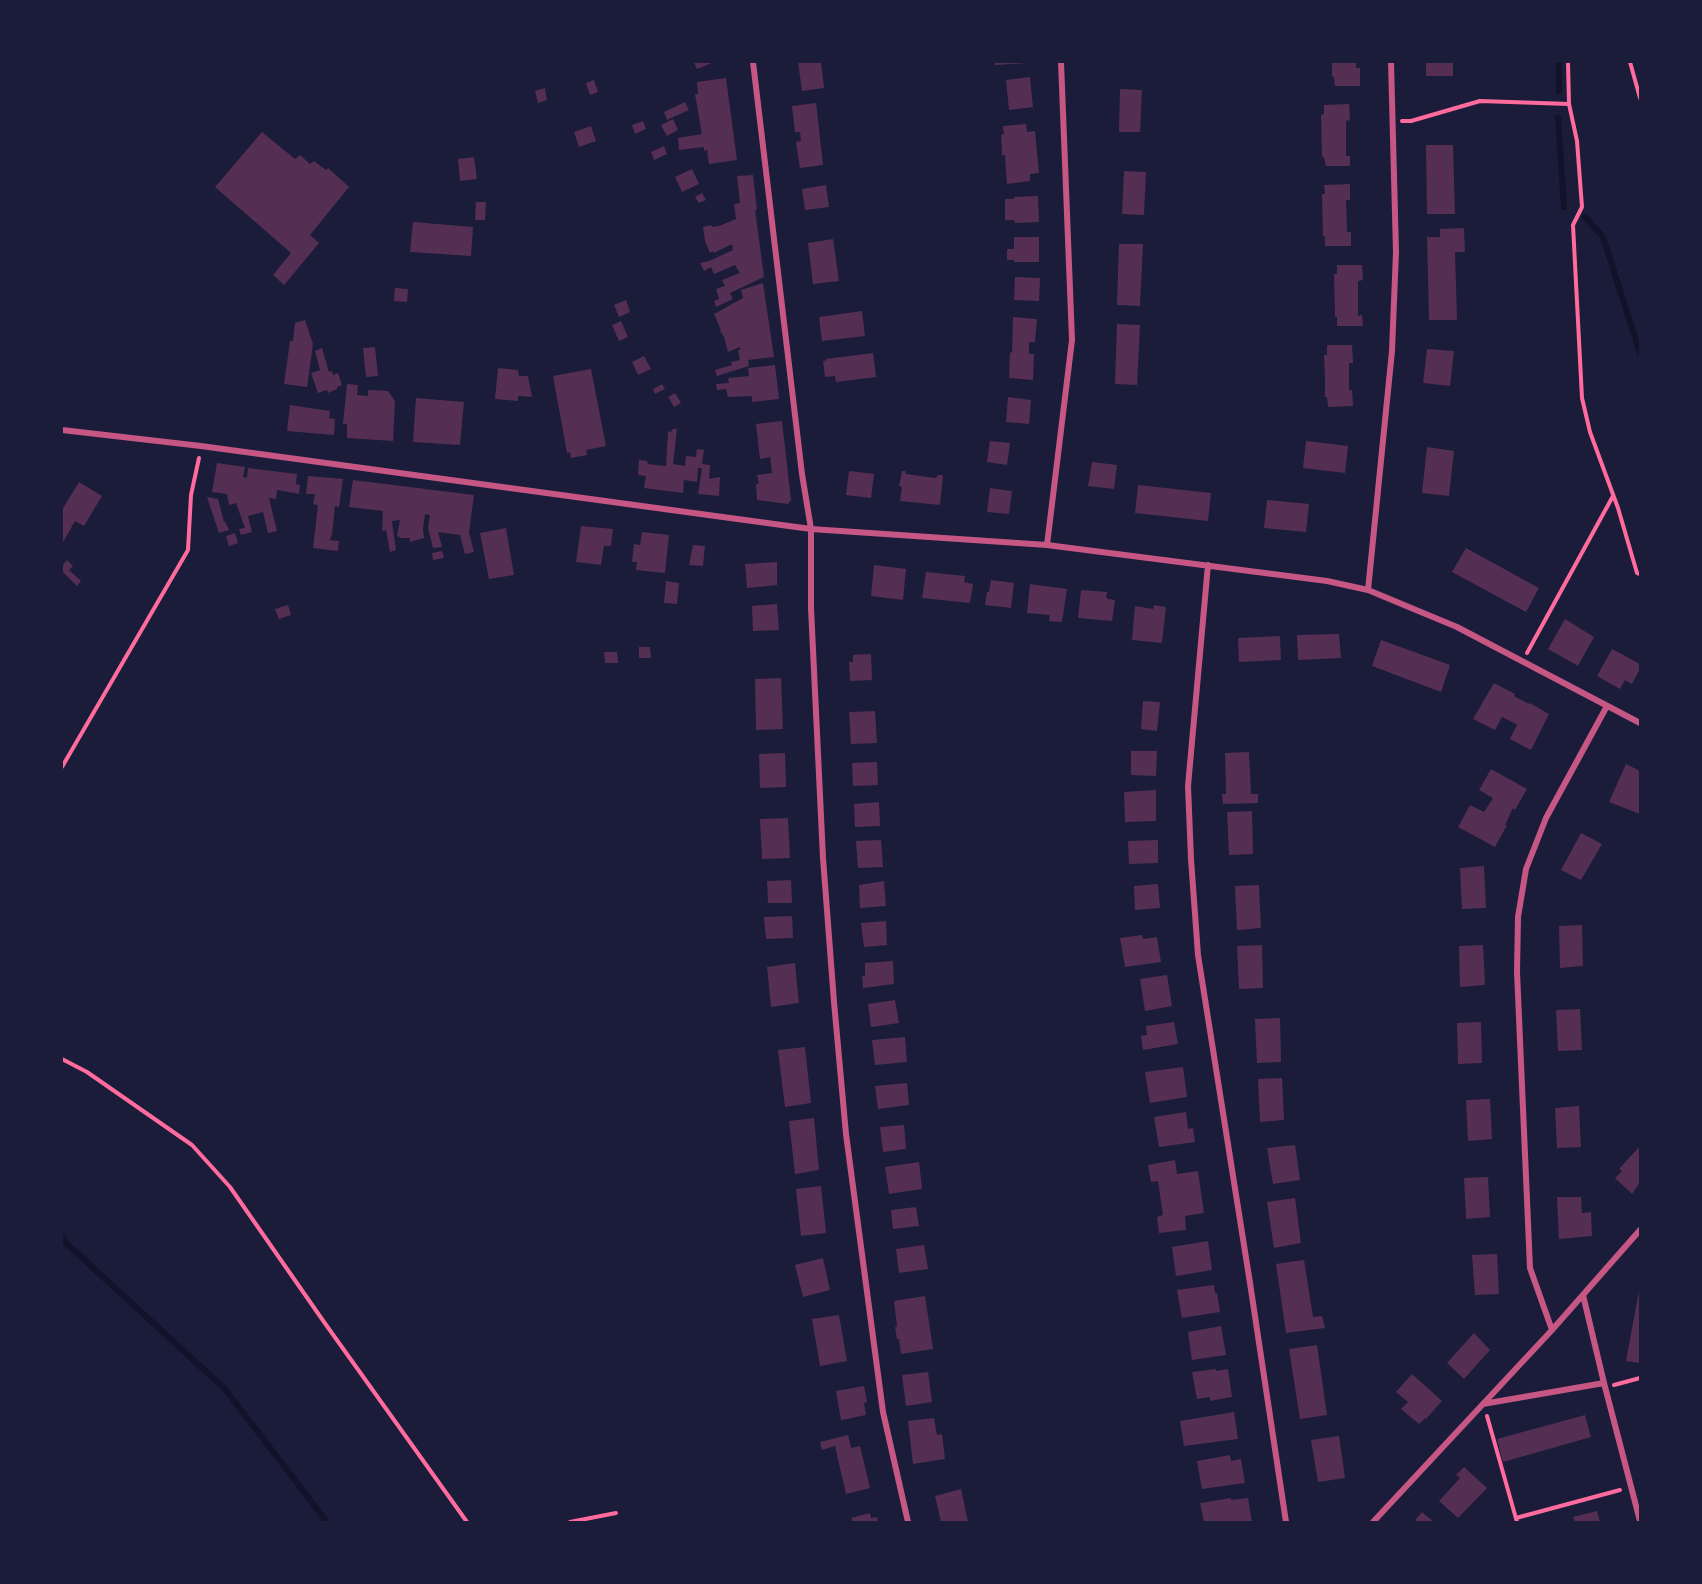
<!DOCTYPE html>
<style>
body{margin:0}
#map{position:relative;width:1702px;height:1584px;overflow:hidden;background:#1b1b3a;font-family:"Asap Condensed",sans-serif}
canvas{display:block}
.frame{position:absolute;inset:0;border:63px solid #1b1b3a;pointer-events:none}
</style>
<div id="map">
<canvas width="1702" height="1584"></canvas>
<div class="frame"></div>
</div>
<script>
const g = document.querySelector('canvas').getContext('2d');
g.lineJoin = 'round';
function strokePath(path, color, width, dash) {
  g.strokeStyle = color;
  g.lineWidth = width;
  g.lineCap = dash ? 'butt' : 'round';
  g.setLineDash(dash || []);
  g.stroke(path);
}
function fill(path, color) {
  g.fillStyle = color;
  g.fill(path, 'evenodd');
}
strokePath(new Path2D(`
 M 1559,62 L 1559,91
 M 1558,118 L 1564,207
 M 1585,217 L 1603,237 L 1640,353
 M 62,1236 L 65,1242 L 225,1389 L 327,1522`), '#12122b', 6);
fill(new Path2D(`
 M 694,62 L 714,62 L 697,69 Z
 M 798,62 L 821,62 L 824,88 L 802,91 Z
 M 995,62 L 1027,62 L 1028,63 L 995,65 Z
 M 1332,62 L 1356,62 L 1356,68 L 1360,68 L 1360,86 L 1335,86 L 1334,77 L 1332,76 Z
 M 1426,62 L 1453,62 L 1453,76 L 1426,76 Z
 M 1030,77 L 1033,107 L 1009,110 L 1006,80 Z
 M 726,78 L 737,160 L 709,164 L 707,150 L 704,151 L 704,147 L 679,150 L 678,138 L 702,134 L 695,94 L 698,94 L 697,82 Z
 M 594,80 L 598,92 L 590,95 L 586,83 Z
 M 545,88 L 547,100 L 538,103 L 535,91 Z
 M 1120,89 L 1142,90 L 1140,132 L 1119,132 Z
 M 685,102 L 689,110 L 667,120 L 664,112 Z
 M 816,103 L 823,165 L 800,168 L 796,142 L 801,141 L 800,132 L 795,132 L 792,106 Z
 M 1349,104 L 1350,120 L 1346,121 L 1346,156 L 1350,156 L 1350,166 L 1326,166 L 1324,157 L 1322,157 L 1321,115 L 1324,114 L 1324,105 Z
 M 673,119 L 678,130 L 667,136 L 661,125 Z
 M 643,121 L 646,129 L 635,134 L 632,125 Z
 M 1026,124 L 1027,132 L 1035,131 L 1039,173 L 1030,174 L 1030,181 L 1007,184 L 1005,155 L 1002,155 L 1001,135 L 1004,134 L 1003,126 Z
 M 591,126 L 596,141 L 579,147 L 574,132 Z
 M 262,132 L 295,159 L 300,155 L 310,164 L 314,161 L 326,170 L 328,168 L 349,187 L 310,235 L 319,243 L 284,285 L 273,275 L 291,253 L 215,187 Z
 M 1426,145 L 1453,145 L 1455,214 L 1427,214 Z
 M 664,146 L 667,154 L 654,160 L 651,152 Z
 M 474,157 L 477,179 L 460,181 L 458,159 Z
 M 692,169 L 699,184 L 682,192 L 675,177 Z
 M 1124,171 L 1146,172 L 1144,215 L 1122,214 Z
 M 753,175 L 757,210 L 755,210 L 764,277 L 730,293 L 733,299 L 716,307 L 714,301 L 719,299 L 716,289 L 725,286 L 722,280 L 740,273 L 735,265 L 714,274 L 711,267 L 704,271 L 700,263 L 709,261 L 733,250 L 732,244 L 714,253 L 713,251 L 710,253 L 705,241 L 703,227 L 711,225 L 712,227 L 719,226 L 736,219 L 734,204 L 740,203 L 737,176 Z
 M 1350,184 L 1350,200 L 1346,200 L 1347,232 L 1351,232 L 1351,246 L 1325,246 L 1325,236 L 1323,237 L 1322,194 L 1325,194 L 1324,185 Z
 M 826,185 L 829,207 L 805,210 L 802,189 Z
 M 702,193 L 706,200 L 699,203 L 695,197 Z
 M 1038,196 L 1039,222 L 1015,223 L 1014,220 L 1005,220 L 1005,199 L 1014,199 L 1014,197 Z
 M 476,202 L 486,202 L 485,220 L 475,220 Z
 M 413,222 L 473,227 L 471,256 L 410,252 Z
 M 1464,228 L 1465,252 L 1455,252 L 1457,320 L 1429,320 L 1427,237 L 1440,237 L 1440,229 Z
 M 1014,237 L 1039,237 L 1039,262 L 1014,262 L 1014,260 L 1007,260 L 1007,249 L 1014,249 Z
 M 833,239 L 839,281 L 813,284 L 808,243 Z
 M 1119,244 L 1143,244 L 1140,306 L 1117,305 Z
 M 1337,265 L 1362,265 L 1363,280 L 1358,281 L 1358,316 L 1362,315 L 1363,326 L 1337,326 L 1337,317 L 1335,317 L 1334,274 L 1337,274 Z
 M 1015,277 L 1040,278 L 1039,301 L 1014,300 Z
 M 763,283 L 774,357 L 748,360 L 749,366 L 717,376 L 715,370 L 732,365 L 731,362 L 740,360 L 738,350 L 740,350 L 740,347 L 728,352 L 724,337 L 720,331 L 721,330 L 714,314 L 743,298 L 741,290 Z
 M 395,288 L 408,289 L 407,302 L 394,301 Z
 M 626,300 L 630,312 L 619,317 L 614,305 Z
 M 862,311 L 865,336 L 822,341 L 819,317 Z
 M 1013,317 L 1037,319 L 1035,342 L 1029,342 L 1029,354 L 1034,354 L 1033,380 L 1009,378 L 1010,352 L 1012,353 Z
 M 305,320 L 313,344 L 307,387 L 284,384 L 290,341 L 293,341 L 295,323 Z
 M 621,321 L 628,337 L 619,341 L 612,325 Z
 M 1117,324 L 1140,325 L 1137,385 L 1115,384 Z
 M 1327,345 L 1352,345 L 1353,363 L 1349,363 L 1349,390 L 1352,390 L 1353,406 L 1328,407 L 1327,397 L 1325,397 L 1325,376 L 1324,355 L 1327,355 Z
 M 375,347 L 378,376 L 366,377 L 363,348 Z
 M 322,348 L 329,372 L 332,371 L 333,375 L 338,373 L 342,385 L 337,387 L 337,389 L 328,393 L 327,390 L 318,393 L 311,373 L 320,370 L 315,351 Z
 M 1427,349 L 1454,351 L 1450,386 L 1423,383 Z
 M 873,353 L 876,377 L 836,382 L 835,376 L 825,377 L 823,361 L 827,360 L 826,359 Z
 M 644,356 L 651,369 L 638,375 L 632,362 Z
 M 775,365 L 779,399 L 752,402 L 752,396 L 728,397 L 726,389 L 717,390 L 716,384 L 729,383 L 728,378 L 749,376 L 748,368 Z
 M 498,368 L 518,370 L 519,376 L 528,376 L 532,397 L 518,396 L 518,401 L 495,399 Z
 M 591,369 L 606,446 L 586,450 L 587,455 L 571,458 L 570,452 L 567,453 L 553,376 Z
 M 347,384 L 358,385 L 357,395 L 368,396 L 368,390 L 388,391 L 395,401 L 393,441 L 347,438 L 347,424 L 343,424 Z
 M 662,384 L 665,389 L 655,394 L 653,389 Z
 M 675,393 L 681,403 L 674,407 L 668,397 Z
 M 1008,397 L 1031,400 L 1029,424 L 1006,422 Z
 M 416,398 L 464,402 L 460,445 L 413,442 Z
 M 290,405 L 330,411 L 329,418 L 335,419 L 334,435 L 287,431 Z
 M 782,421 L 791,500 L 788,504 L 757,500 L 756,484 L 759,484 L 757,475 L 772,473 L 770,457 L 760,459 L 756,424 Z
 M 672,429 L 677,429 L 673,464 L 685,466 L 686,456 L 696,457 L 697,449 L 704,450 L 702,464 L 710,465 L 709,479 L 720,477 L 719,496 L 698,494 L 702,468 L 698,468 L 697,482 L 684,480 L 683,493 L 644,488 L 646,476 L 638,475 L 639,460 L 647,461 L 648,464 L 666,466 L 668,431 L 671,432 Z
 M 990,441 L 1010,443 L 1007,465 L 987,462 Z
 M 1306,441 L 1348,446 L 1345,473 L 1303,468 Z
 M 1427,447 L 1454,451 L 1449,496 L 1422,493 Z
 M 1092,462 L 1117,465 L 1114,489 L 1088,486 Z
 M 217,463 L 245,467 L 243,477 L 247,478 L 248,468 L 297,474 L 296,484 L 300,485 L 299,494 L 277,490 L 276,499 L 269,498 L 277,531 L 268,533 L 263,512 L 248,516 L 252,532 L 241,535 L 239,529 L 245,528 L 236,503 L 229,505 L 227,494 L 212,492 Z
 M 849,471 L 874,474 L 871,498 L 846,495 Z
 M 902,471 L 905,471 L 906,474 L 935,478 L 937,477 L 938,475 L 943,475 L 940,505 L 900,501 L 902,487 L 899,486 Z
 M 308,476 L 343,479 L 339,507 L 335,506 L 332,535 L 330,540 L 339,541 L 338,551 L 313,548 L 318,505 L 313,504 L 315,494 L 306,494 Z
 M 353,480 L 474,495 L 469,532 L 474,552 L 465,554 L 460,535 L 438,532 L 442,547 L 433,548 L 428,528 L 430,515 L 425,514 L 423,529 L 424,538 L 410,542 L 410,538 L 401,538 L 397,536 L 400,520 L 392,521 L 396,550 L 390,552 L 386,530 L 382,531 L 383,511 L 349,507 Z
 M 79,482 L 102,496 L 84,526 L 75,521 L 62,544 L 62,510 Z
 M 1138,485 L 1211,493 L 1208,521 L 1135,513 Z
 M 990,488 L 1012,491 L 1009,514 L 987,512 Z
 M 207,497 L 218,499 L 224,522 L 225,521 L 229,530 L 219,533 Z
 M 1267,500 L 1309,504 L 1306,532 L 1264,528 Z
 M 581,526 L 613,529 L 611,546 L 604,546 L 601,565 L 576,562 Z
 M 506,528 L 514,575 L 489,579 L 480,533 Z
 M 642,532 L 669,535 L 665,573 L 636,570 L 637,562 L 632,562 L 634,544 L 640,545 Z
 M 235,533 L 238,543 L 229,546 L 226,536 Z
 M 693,545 L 705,546 L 703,566 L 689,565 Z
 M 1466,548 L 1539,588 L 1526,612 L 1452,572 Z
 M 442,551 L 444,558 L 433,560 L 432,553 Z
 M 67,560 L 73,566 L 69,570 L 81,581 L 77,586 L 62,571 L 62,566 Z
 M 777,562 L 777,585 L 747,588 L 745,564 Z
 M 874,565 L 906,569 L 903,600 L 871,596 Z
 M 926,572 L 965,576 L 964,582 L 973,584 L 970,603 L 922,598 Z
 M 991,580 L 1014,583 L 1011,608 L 985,605 L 987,592 L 989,592 Z
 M 666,581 L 679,583 L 677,604 L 664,603 Z
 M 1030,584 L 1067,589 L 1062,622 L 1049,621 L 1050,615 L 1027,613 Z
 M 1081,590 L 1107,592 L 1106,597 L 1108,599 L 1115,600 L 1112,621 L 1078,618 Z
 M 777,604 L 779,630 L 753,631 L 752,606 Z
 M 288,605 L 291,615 L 279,619 L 275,609 Z
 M 1154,605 L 1166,607 L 1162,643 L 1132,640 L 1135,606 L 1153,609 Z
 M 1565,619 L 1594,637 L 1578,666 L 1548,649 Z
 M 1339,634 L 1341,658 L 1298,660 L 1297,635 Z
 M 1280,636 L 1281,660 L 1239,662 L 1238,638 Z
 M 1381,640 L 1450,665 L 1441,692 L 1372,666 Z
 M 639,647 L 650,647 L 651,658 L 639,658 Z
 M 1612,649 L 1640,664 L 1640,669 L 1632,684 L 1625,680 L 1620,689 L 1597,676 Z
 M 604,652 L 617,652 L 618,663 L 605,663 Z
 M 871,654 L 872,680 L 850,681 L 849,662 L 853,662 L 853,655 Z
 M 781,678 L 783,729 L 756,730 L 755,679 Z
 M 1494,683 L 1515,694 L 1514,696 L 1529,704 L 1530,703 L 1549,714 L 1531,750 L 1510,739 L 1517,725 L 1510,721 L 1502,717 L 1495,730 L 1473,719 Z
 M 1143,701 L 1160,702 L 1157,731 L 1141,729 Z
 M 875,711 L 877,743 L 851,744 L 849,712 Z
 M 1131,751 L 1157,751 L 1156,776 L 1131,775 Z
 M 1249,752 L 1251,794 L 1258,794 L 1258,803 L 1223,804 L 1222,794 L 1226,794 L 1225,753 Z
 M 785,753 L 786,787 L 760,788 L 759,754 Z
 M 877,762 L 878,785 L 853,786 L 852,763 Z
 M 1626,764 L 1640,771 L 1640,814 L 1609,802 Z
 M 1491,769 L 1527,789 L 1515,810 L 1513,808 L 1505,825 L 1507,825 L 1495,847 L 1458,827 L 1470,805 L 1484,812 L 1493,798 L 1479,790 Z
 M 1156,790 L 1156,821 L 1125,822 L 1124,792 Z
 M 879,802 L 880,826 L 855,827 L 854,804 Z
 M 1252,811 L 1253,854 L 1229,855 L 1227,812 Z
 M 788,818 L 790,858 L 762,859 L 760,819 Z
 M 1581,833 L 1602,844 L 1581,880 L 1561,870 Z
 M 881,840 L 883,867 L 858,868 L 856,841 Z
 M 1158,840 L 1158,863 L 1129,864 L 1128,841 Z
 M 1484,866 L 1486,908 L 1462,909 L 1460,868 Z
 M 791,880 L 792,903 L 768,903 L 767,881 Z
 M 884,881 L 886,906 L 860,908 L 859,885 Z
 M 1158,884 L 1160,908 L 1135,910 L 1134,886 Z
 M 1259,885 L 1261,928 L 1237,930 L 1235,886 Z
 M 792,916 L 793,938 L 766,939 L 764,917 Z
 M 886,921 L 887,945 L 864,947 L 861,923 Z
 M 1582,925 L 1583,966 L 1560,968 L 1559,926 Z
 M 1142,935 L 1143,939 L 1157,937 L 1161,962 L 1125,967 L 1120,938 Z
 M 1262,945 L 1263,988 L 1239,989 L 1237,946 Z
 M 1483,945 L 1485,985 L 1460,987 L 1459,946 Z
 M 893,961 L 894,984 L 863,988 L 862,976 L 865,976 L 865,963 Z
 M 795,963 L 799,1003 L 771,1007 L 767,967 Z
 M 1167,975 L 1172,1006 L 1145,1011 L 1140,979 Z
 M 895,1000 L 899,1023 L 871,1027 L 868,1004 Z
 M 1580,1009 L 1582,1050 L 1558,1051 L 1556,1010 Z
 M 1280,1018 L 1281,1062 L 1257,1063 L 1255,1019 Z
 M 1174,1022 L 1178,1044 L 1143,1050 L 1141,1036 L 1147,1035 L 1146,1026 Z
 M 1481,1022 L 1482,1063 L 1458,1064 L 1457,1023 Z
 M 905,1037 L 907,1062 L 875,1065 L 872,1040 Z
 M 805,1047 L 811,1103 L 785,1107 L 778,1050 Z
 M 1183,1067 L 1187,1097 L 1150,1103 L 1145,1072 Z
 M 1282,1078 L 1284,1120 L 1260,1122 L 1258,1079 Z
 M 907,1083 L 909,1105 L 878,1109 L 875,1086 Z
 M 1490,1099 L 1492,1139 L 1468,1141 L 1466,1100 Z
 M 1579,1106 L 1581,1147 L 1557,1148 L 1555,1108 Z
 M 1186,1112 L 1188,1129 L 1193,1128 L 1195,1142 L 1159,1147 L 1154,1117 Z
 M 814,1118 L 819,1170 L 795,1174 L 789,1121 Z
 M 904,1125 L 906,1149 L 883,1152 L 880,1127 Z
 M 1295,1145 L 1300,1180 L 1273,1184 L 1267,1148 Z
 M 1640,1146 L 1640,1182 L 1632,1194 L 1615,1178 L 1622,1171 L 1619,1169 Z
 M 1175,1160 L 1177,1174 L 1198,1171 L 1204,1213 L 1185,1216 L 1186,1230 L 1159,1233 L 1157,1217 L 1163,1215 L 1158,1181 L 1151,1182 L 1148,1165 Z
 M 919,1162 L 922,1189 L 889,1194 L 885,1167 Z
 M 1488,1177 L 1490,1217 L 1466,1219 L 1464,1178 Z
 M 821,1186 L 826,1233 L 801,1236 L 796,1189 Z
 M 1557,1197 L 1581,1197 L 1582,1213 L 1591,1212 L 1592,1236 L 1559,1239 Z
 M 1295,1198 L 1301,1243 L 1274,1248 L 1267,1202 Z
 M 916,1207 L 919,1226 L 893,1229 L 891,1210 Z
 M 1208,1241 L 1212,1270 L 1176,1276 L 1172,1247 Z
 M 924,1245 L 928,1269 L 899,1273 L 896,1249 Z
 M 1497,1254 L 1499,1294 L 1475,1295 L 1472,1255 Z
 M 823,1258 L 830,1290 L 803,1297 L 795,1265 Z
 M 1304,1260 L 1313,1317 L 1322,1316 L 1325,1328 L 1286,1333 L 1276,1264 Z
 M 1214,1285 L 1215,1293 L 1217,1293 L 1220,1312 L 1182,1318 L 1177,1290 Z
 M 1639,1291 L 1640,1291 L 1640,1363 L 1626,1361 Z
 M 925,1296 L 933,1349 L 901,1354 L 899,1339 L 897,1339 L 895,1327 L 897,1327 L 894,1301 Z
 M 839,1315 L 847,1361 L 820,1366 L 812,1319 Z
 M 1221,1326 L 1226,1355 L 1192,1360 L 1188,1332 Z
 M 1474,1333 L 1490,1350 L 1464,1379 L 1447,1363 Z
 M 1317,1345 L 1327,1415 L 1300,1419 L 1289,1349 Z
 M 1216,1369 L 1216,1371 L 1228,1369 L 1232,1397 L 1210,1401 L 1210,1397 L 1197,1399 L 1192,1372 Z
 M 928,1372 L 932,1402 L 906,1406 L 902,1375 Z
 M 1412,1374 L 1442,1401 L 1426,1419 L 1425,1418 L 1419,1424 L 1401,1409 L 1408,1402 L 1396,1392 Z
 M 864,1386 L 867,1402 L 864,1403 L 866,1415 L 841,1420 L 836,1391 Z
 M 1234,1412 L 1238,1439 L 1184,1446 L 1180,1421 Z
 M 1585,1415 L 1591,1437 L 1503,1462 L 1497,1439 Z
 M 934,1418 L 937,1435 L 942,1434 L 945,1459 L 913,1464 L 908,1421 Z
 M 848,1435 L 851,1448 L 860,1446 L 870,1488 L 846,1494 L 835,1446 L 822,1450 L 820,1442 Z
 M 1339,1436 L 1345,1478 L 1318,1482 L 1311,1440 Z
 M 1230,1455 L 1231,1461 L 1241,1459 L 1245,1483 L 1202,1489 L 1197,1461 Z
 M 1464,1467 L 1487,1488 L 1458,1518 L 1439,1501 L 1460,1478 L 1456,1475 Z
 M 961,1489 L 968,1522 L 941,1522 L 935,1496 Z
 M 1231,1498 L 1231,1500 L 1248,1498 L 1252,1522 L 1204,1522 L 1200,1503 Z
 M 1597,1511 L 1600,1522 L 1575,1522 L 1573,1517 Z
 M 1422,1512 L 1434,1522 L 1419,1522 L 1415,1520 Z
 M 870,1513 L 871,1518 L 877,1517 L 878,1522 L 853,1522 L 851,1518 Z`), '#542f53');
strokePath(new Path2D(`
 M 1630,62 L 1640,98
 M 1569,104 L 1577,141 L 1582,207 L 1573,225 L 1582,398 L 1590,432 L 1618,508 L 1637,573 L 1640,574
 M 1402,121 L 1411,121 L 1480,101 L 1569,104 L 1568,62
 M 1527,653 L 1613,496
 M 62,767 L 188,550 L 191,495 L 199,458
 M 62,1059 L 87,1072 L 192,1145 L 230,1187 L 324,1322 L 467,1522
 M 1614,1385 L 1640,1378
 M 1487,1416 L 1517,1522
 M 1516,1518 L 1620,1490
 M 570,1522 L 616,1513`), '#ff6b9d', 4);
strokePath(new Path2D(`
 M 753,62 L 802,474 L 811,529 L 811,608 L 823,858 L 834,1002 L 846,1134 L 883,1412 L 908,1522
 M 62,430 L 201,446 L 811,529 L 1047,545 L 1327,581 L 1368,590 L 1457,627 L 1640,723
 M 1047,545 L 1072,340 L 1061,62
 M 1208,565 L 1188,786 L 1191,859 L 1198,955 L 1250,1283 L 1286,1522
 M 1368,590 L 1392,351 L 1396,252 L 1391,62
 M 1583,1295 L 1604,1383 L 1640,1521
 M 1552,1330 L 1530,1268 L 1517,972 L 1518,917 L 1526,869 L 1546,818 L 1607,706
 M 1483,1404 L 1604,1383
 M 1373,1522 L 1552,1330 L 1640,1230`), '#c65784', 6);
</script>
